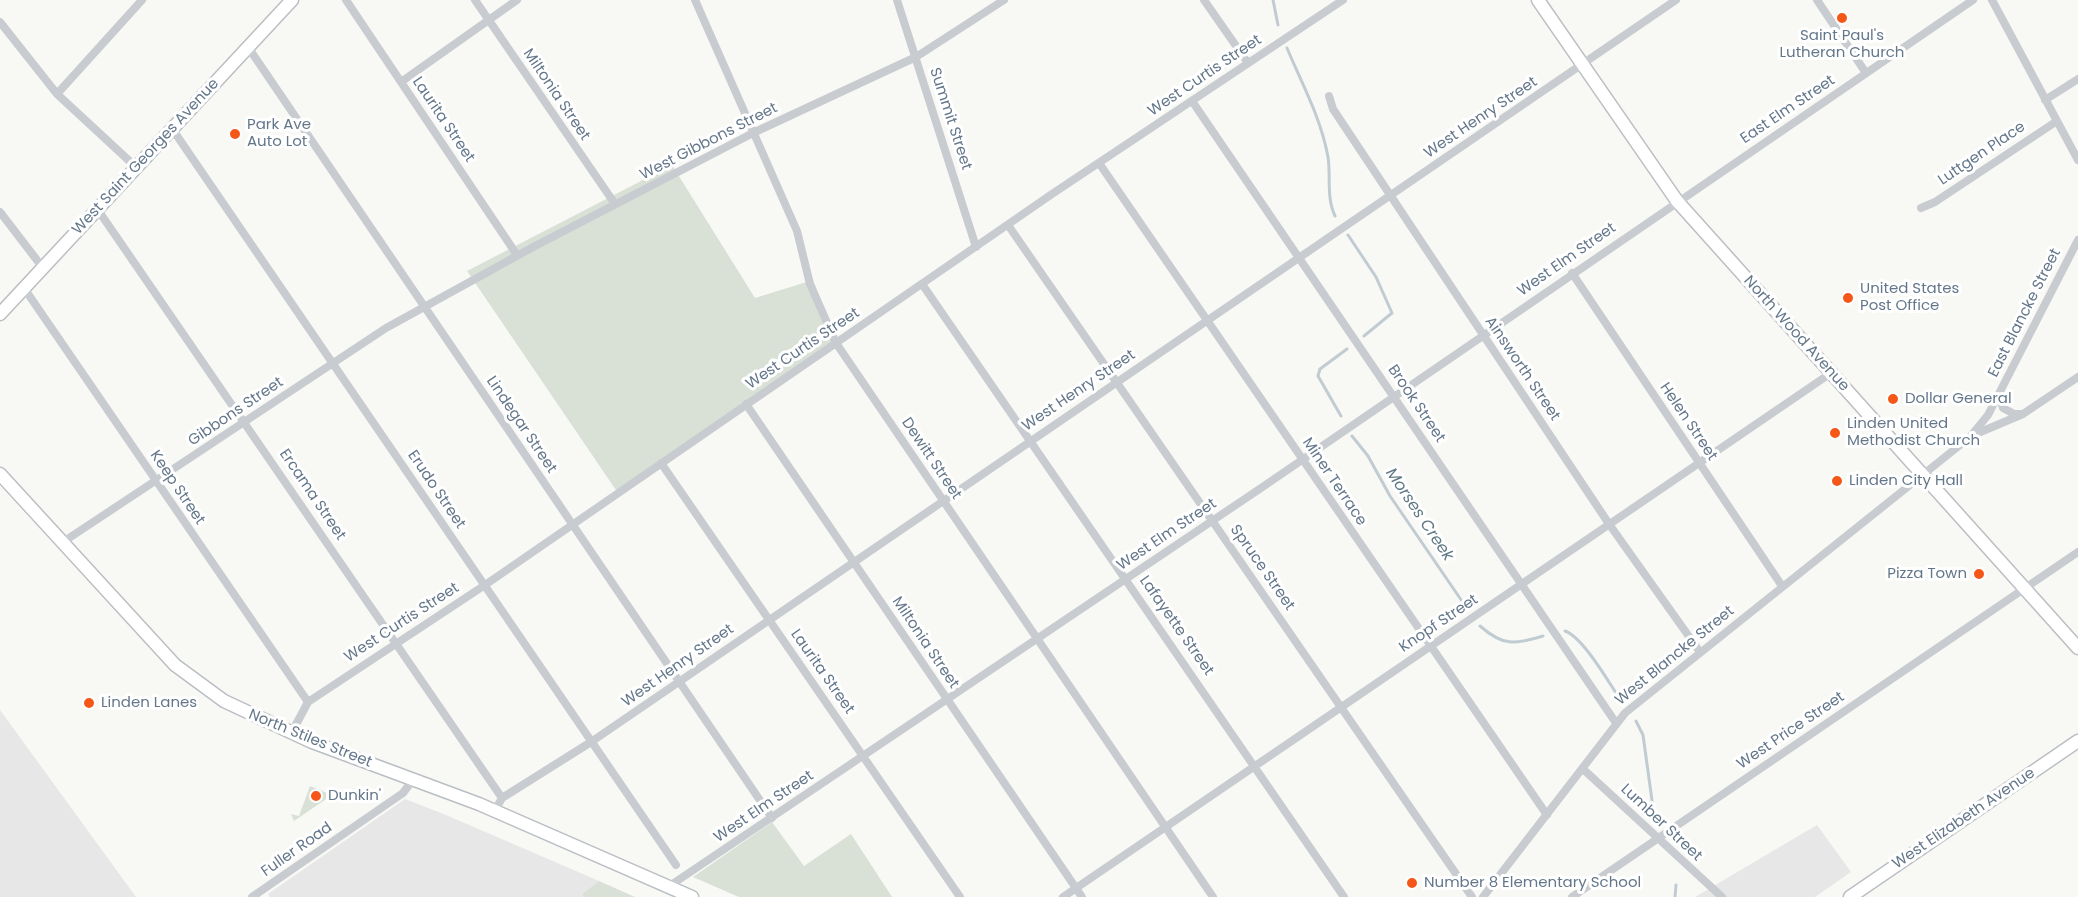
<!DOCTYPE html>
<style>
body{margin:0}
canvas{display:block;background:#f8f8f5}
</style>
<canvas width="2078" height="897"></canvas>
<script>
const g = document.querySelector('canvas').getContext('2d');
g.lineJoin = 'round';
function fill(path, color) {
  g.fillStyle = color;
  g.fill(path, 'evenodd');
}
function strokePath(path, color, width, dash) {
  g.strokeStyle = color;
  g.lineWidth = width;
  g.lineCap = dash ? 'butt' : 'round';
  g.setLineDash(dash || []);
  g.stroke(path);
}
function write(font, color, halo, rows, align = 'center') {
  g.font = font + ' Poppins,sans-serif';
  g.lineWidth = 6;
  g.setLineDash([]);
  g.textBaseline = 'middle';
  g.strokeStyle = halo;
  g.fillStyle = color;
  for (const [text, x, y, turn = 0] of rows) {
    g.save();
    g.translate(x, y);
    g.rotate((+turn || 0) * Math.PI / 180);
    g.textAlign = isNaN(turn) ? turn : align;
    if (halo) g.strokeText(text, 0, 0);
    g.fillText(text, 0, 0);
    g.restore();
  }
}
fill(new Path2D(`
 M 0,710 L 136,897 L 0,897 Z
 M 405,799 L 446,815 L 599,881 L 582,894 L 584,897 L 270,897 L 268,894 Z
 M 1817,825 L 1851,872 L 1815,897 L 1695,897 Z`), '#e6e7e6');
fill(new Path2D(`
 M 672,165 L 755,298 L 813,280 L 839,346 L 618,493 L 467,271 Z
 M 310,786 L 332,795 L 294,821 L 291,814 L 299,816 Z
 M 772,822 L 804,866 L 851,834 L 892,897 L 739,897 L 693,877 Z
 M 599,881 L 635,897 L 584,897 L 582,894 Z`), '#d9e1d6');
strokePath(new Path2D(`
 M 1273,0 L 1278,25
 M 1287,48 C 1302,84 1321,118 1328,157 C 1331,176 1326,197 1335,216
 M 1348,235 L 1376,277 L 1392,313 L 1364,336
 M 1341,416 L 1318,376 L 1320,369 L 1347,349
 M 1352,436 L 1368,456 L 1390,496 L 1466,607
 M 1480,626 C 1504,647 1514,644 1543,636
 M 1565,631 C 1583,637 1609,683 1620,699
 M 1636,721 L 1643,735 L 1654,815
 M 1675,897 L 1676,885`), '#c1ccd2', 3);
const secondary = new Path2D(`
 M 1538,0 L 1677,201 L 2078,648
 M 0,314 L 292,0
 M 0,474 L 175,665 L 224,701 L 312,742 L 479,804 L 692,897
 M 1850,897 L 2078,741`);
strokePath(secondary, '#babfc4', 15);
strokePath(new Path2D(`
 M 346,0 L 517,255
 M 475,0 L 615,204
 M 695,0 L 797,231 L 810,284 L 836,343 L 1213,897
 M 897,0 L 976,247
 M 1204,0 L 1248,63
 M 1817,0 L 1866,73
 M 1992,0 L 2078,160
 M 0,22 L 57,94 L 137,168
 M 248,47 L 772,818
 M 401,82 L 517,0
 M 57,94 L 142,0
 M 1329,96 L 1333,109 L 1609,524 L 1700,652
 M 2045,100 L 2078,79
 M 1192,101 L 1616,723
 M 173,130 L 676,865
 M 1099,163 L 1547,815
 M 1921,208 L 1935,202 L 2057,121
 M 98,210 L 502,798
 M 0,212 L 43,268
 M 1008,225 L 1472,897
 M 1572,273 L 1782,586
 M 922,284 L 1344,897
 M 24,288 L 308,702
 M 1999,395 L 2003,408 L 2014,414 L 2022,414
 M 746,404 L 1082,897
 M 1971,436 L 2023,414 L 2078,377
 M 661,463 L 960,897
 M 63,542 L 386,328 L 535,246 L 755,132 L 916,57 L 1004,0
 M 292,732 L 308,702 L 485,585 L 1052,194 L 1343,0
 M 1583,769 L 1722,897
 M 494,812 L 502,798 L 591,742 L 1676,0
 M 668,887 L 1264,486 L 1973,0
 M 252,897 L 403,793 L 412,781
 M 1063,897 L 1831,373
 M 1483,897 L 1625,713 L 1970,437 L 1988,415 L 2078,240
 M 1572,897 L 2078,552`), '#c8ccd0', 8);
strokePath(secondary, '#fff', 12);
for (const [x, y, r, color] of [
 [1842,18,6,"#f55718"],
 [235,134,6,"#f55718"],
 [1848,298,6,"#f55718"],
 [1893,399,6,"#f55718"],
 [1835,433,6,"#f55718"],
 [1837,481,6,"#f55718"],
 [1979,574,6,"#f55718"],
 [89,703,6,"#f55718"],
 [316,796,6,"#f55718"],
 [1412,883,6,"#f55718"]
]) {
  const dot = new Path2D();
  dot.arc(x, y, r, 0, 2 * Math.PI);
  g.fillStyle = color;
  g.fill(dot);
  strokePath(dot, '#fff', 2);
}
write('15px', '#64778a', '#fff', [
 ["Saint Paul's",1842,36,"center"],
 ["Lutheran Church",1842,53,"center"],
 ["Park Ave",247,125],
 ["Auto Lot",247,142],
 ["United States",1860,289],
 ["Post Office",1860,306],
 ["Dollar General",1905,399],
 ["Linden United",1847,424],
 ["Methodist Church",1847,441],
 ["Linden City Hall",1849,481],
 ["Pizza Town",1967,574,"right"],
 ["Linden Lanes",101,703],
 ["Dunkin'",328,796],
 ["Number 8 Elementary School",1424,883]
], 'left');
write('15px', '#64778a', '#fff', [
 ["West Curtis Street",1205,76,-34],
 ["Miltonia Street",556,95,56],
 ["East Elm Street",1788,110,-34],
 ["West Henry Street",1481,118,-34],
 ["Summit Street",950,119,72],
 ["Laurita Street",443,120,56],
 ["West Gibbons Street",709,142,-27],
 ["Luttgen Place",1982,154,-34],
 ["West Saint Georges Avenue",146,157,-47],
 ["West Elm Street",1567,260,-35],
 ["East Blancke Street",2025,313,-63],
 ["North Wood Avenue",1796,334,48],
 ["West Curtis Street",803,349,-34],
 ["Ainsworth Street",1522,369,56],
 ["West Henry Street",1079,391,-34],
 ["Brook Street",1416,404,56],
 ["Gibbons Street",236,412,-34],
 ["Helen Street",1688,422,56],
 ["Lindegar Street",521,425,56],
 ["Dewitt Street",931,459,56],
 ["Miner Terrace",1334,482,56],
 ["Keep Street",177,488,56],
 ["Erudo Street",436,490,56],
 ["Ercama Street",312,495,56],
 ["West Elm Street",1167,535,-34],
 ["Spruce Street",1262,568,55],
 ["West Curtis Street",402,623,-33],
 ["Knopf Street",1439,624,-34],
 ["Lafayette Street",1176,626,55],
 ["Miltonia Street",925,643,56],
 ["West Blancke Street",1675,656,-39],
 ["West Henry Street",678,666,-35],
 ["Laurita Street",822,672,55],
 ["West Price Street",1791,731,-34],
 ["North Stiles Street",310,739,22],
 ["West Elm Street",764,807,-34],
 ["West Elizabeth Avenue",1964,819,-34],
 ["Lumber Street",1661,823,43],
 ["Fuller Road",297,850,-35]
]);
write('italic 16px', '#607985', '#fff', [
 ["Morses Creek",1419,515,56]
]);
</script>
